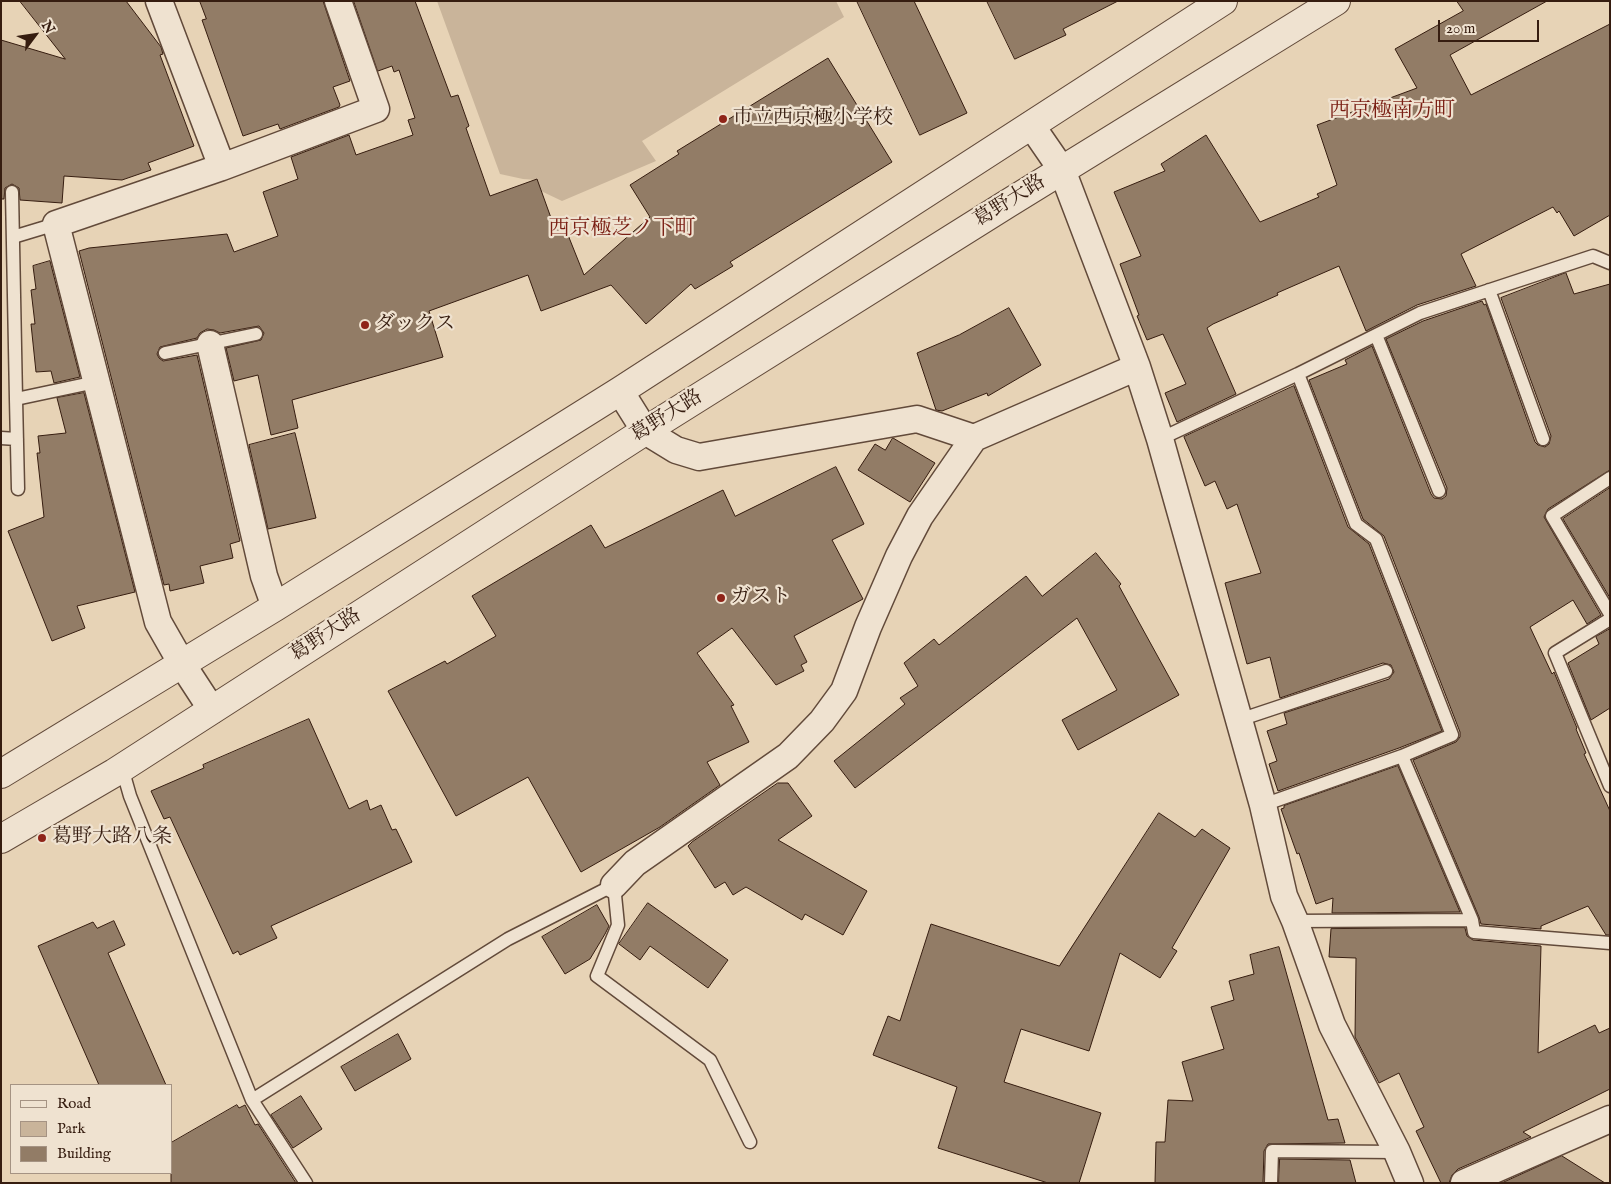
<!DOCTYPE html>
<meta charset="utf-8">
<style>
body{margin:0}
#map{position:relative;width:1611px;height:1184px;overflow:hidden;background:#e7d3b6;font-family:"IM FELL English",serif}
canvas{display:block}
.frame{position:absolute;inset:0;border:2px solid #361d10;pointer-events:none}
.legend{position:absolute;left:10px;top:1084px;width:162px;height:90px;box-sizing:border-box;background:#efe2d0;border:1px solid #a59383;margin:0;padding:6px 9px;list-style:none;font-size:15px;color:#361d10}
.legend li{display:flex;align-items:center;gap:10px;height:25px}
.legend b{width:25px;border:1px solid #a59383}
.north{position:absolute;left:10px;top:10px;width:50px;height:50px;-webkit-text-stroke:4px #efe2d0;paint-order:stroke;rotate:59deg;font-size:14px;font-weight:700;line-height:20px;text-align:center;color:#361d10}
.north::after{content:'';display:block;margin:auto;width:18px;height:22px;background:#361d10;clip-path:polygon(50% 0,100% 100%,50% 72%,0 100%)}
.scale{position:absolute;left:1438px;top:20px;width:101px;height:22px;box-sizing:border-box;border:2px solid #361d10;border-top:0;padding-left:6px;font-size:15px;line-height:18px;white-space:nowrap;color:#361d10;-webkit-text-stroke:4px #efe2d0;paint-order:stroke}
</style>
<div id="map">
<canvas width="1611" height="1184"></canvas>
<div class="frame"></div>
<ul class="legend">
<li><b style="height:6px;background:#efe2d0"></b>Road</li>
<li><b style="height:14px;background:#c9b49a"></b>Park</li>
<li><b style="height:14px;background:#927c66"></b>Building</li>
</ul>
<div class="north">N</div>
<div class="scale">20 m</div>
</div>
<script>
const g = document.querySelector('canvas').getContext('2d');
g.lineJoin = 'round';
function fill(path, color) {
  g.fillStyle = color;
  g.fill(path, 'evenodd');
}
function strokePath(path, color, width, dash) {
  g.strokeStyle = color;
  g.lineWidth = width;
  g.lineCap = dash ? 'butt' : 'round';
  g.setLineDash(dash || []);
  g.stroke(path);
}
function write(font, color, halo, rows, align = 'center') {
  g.font = font + ' "IM FELL English","Noto Serif JP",serif';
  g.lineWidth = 4.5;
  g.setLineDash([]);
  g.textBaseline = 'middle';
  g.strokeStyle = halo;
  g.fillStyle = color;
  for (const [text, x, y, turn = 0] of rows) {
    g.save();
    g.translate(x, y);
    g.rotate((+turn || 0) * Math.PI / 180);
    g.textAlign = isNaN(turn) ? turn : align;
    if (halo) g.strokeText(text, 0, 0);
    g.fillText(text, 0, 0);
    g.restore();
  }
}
fill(new Path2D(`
 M 437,1 L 836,1 L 844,17 L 642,141 L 656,161 L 562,201 L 541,191 L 537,180 L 523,179 L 500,174 Z`), '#c9b49a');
const building = new Path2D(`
 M 20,1 L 126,1 L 161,47 L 163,54 L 160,55 L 194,146 L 148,163 L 151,170 L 122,180 L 64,176 L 62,203 L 20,200 L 19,188 L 12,184 L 5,188 L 4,199 L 1,199 L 1,40 L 65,59 Z
 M 200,1 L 323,1 L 350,81 L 333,87 L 340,105 L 339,107 L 280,129 L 278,124 L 243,136 L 202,20 L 206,19 Z
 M 354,1 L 415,1 L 451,97 L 458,95 L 469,126 L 466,128 L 490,196 L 537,179 L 555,229 L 564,225 L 584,275 L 650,217 L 630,185 L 679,154 L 677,151 L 828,58 L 892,162 L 730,262 L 733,266 L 695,289 L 691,284 L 646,324 L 611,285 L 541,311 L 528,275 L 429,311 L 443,357 L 292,400 L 298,428 L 271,435 L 258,375 L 234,381 L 226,348 L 261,340 L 264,333 L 259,326 L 220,333 L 214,330 L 207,329 L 200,333 L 197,338 L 160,347 L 157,354 L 159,358 L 163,361 L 197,355 L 240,541 L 230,544 L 233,558 L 200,566 L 204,583 L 170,591 L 169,584 L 164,585 L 79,251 L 89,248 L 227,234 L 234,252 L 278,236 L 263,192 L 298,179 L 291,157 L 349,135 L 356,155 L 413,135 L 408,120 L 415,118 L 399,70 L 394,72 L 392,66 L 378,71 Z
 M 857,1 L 914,1 L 967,113 L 920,135 Z
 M 987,1 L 1118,1 L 1063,29 L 1066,35 L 1015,59 Z
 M 1457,1 L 1547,1 L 1450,55 L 1471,95 L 1610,24 L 1610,215 L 1574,236 L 1559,211 L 1557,213 L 1553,207 L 1461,254 L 1476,286 L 1417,305 L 1366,331 L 1339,266 L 1277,293 L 1278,295 L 1213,324 L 1207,328 L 1236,394 L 1177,422 L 1165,393 L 1186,384 L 1163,334 L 1147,340 L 1137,316 L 1139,315 L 1120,264 L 1141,256 L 1114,192 L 1165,171 L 1161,164 L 1206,135 L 1260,222 L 1319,197 L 1317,194 L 1337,185 L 1317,125 L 1417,88 L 1395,49 L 1463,11 Z
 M 50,261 L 80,377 L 54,383 L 51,371 L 36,372 L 31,324 L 35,324 L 31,290 L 36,289 L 33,266 Z
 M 1566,273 L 1574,294 L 1610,284 L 1610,470 L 1548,509 L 1544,517 L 1601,615 L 1587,624 L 1573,600 L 1530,627 L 1552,674 L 1554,672 L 1577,728 L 1576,729 L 1586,753 L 1584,754 L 1610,811 L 1610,935 L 1606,935 L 1588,906 L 1541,926 L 1541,929 L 1481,924 L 1479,917 L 1413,760 L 1456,742 L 1460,737 L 1460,732 L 1384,536 L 1363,519 L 1309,380 L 1347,364 L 1345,360 L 1372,346 L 1431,494 L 1434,498 L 1442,499 L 1446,496 L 1447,488 L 1386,339 L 1423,321 L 1482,301 L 1484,305 L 1486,304 L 1535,442 L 1538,445 L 1545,447 L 1549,444 L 1551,436 L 1501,298 Z
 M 1009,308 L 1041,365 L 988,396 L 987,393 L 942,411 L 936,410 L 917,353 L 959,335 Z
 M 1294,386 L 1348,527 L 1369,544 L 1442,731 L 1399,748 L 1278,791 L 1269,764 L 1277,761 L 1267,731 L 1287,724 L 1284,713 L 1389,679 L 1394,672 L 1391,665 L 1383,663 L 1280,698 L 1270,657 L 1247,664 L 1225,583 L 1261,573 L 1237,504 L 1227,509 L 1215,481 L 1205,486 L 1184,437 Z
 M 84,393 L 135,592 L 77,606 L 85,628 L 52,641 L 8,531 L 44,517 L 37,453 L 40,453 L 38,436 L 66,433 L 57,398 Z
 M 295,433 L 316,518 L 268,529 L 249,445 Z
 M 893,438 L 935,463 L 910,502 L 858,470 L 875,444 L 885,450 Z
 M 836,467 L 864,524 L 832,540 L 863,599 L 794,636 L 807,662 L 801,665 L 804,671 L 776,685 L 732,628 L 697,653 L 734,705 L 731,706 L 749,742 L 707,762 L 720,785 L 660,827 L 581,872 L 528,777 L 456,816 L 388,691 L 445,661 L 447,664 L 496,636 L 472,596 L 591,525 L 605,548 L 723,490 L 735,516 Z
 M 1610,488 L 1610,598 L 1563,519 Z
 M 1096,553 L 1121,584 L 1119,586 L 1179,695 L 1078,750 L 1062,720 L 1117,690 L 1077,618 L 855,788 L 834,761 L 905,704 L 900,698 L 918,686 L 904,663 L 934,639 L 939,645 L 1026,576 L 1042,596 Z
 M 1610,629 L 1610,708 L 1591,720 L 1568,663 L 1599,644 L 1596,637 Z
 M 309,719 L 349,809 L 367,800 L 370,810 L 381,805 L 392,830 L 396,829 L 412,862 L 271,926 L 277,938 L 240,955 L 238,951 L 233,954 L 170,817 L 164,819 L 151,791 L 204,768 L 203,765 Z
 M 1398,766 L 1460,912 L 1332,913 L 1333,898 L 1316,904 L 1299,853 L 1297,854 L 1281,809 L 1284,808 L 1284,806 Z
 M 778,783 L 788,783 L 812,816 L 778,840 L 867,891 L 843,935 L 805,914 L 802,920 L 746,887 L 733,895 L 725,882 L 715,888 L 688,846 L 692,842 Z
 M 1159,813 L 1195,837 L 1202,829 L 1230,848 L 1172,948 L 1177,951 L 1160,978 L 1120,953 L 1089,1051 L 1021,1029 L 1004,1082 L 1101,1113 L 1079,1183 L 1048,1183 L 938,1148 L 957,1087 L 873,1055 L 888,1016 L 900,1021 L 931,924 L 1059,966 Z
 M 648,903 L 728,960 L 708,988 L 650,946 L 640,960 L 619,944 Z
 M 597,905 L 609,926 L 605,934 L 590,959 L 565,974 L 542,937 Z
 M 114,921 L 125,945 L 108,953 L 166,1085 L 99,1085 L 38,946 L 93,922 L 97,928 Z
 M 1465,928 L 1467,936 L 1473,940 L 1541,946 L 1538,1053 L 1595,1025 L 1599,1033 L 1610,1028 L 1610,1089 L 1523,1132 L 1531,1137 L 1458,1169 L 1452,1175 L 1449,1183 L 1441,1183 L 1416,1131 L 1424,1127 L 1399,1073 L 1379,1083 L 1355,1037 L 1356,958 L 1329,957 L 1331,929 Z
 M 1279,947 L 1328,1120 L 1338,1119 L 1345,1143 L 1268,1144 L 1264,1151 L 1263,1183 L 1155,1183 L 1156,1142 L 1165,1142 L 1168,1100 L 1193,1101 L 1182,1062 L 1224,1049 L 1211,1007 L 1234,1000 L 1229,981 L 1254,974 L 1250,955 Z
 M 398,1034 L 411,1059 L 355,1091 L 341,1067 Z
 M 301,1096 L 322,1129 L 293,1148 L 271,1115 Z
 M 237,1105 L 239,1108 L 245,1105 L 255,1125 L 258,1124 L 296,1183 L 171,1183 L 171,1143 Z
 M 1562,1156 L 1605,1183 L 1502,1183 Z
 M 1280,1159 L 1350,1160 L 1356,1183 L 1279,1183 Z`);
fill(building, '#927c66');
strokePath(building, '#361d10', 1);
const service = new Path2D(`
 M 12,192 L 16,399
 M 13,237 L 56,224
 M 1489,290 L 1543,439
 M 1376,335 L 1439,491
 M 165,353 L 256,334
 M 1,438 L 17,439
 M 1160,439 L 1298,374 L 1420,313 L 1593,256 L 1610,263
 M 1610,478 L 1552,516 L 1610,614
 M 18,489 L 16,399 L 96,382
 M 1610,619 L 1555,653 L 1610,786
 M 1239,720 L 1386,671
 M 122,768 L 130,796 L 252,1100 L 306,1183
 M 1263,805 L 1402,756 L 1452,735 L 1376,539 L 1356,524 L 1298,374
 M 1472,920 L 1474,932 L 1610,943
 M 1295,921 L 1472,920 L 1402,756
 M 252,1100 L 508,939 L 614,885 L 618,925 L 597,976 L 710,1060 L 750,1142
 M 1271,1183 L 1272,1151 L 1397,1152`);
const minor = new Path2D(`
 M 159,1 L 222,167
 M 1031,125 L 1062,170 L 1137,367 L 1160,439 L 1263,805 L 1284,896 L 1295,921 L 1332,1025 L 1397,1152 L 1410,1183
 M 210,344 L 264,576 L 275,607
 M 620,391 L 645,431 L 676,450 L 699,457 L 917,419 L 974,438 L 1137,367
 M 212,710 L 182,664 L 158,622 L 56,224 L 222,167 L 376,109 L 338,1
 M 614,885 L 635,863 L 788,756 L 822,721 L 844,691 L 868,627 L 899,556 L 920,516 L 974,438
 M 1464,1183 L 1610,1119`);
const tertiary = new Path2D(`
 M 1,774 L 275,607 L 620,391 L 1223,1
 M 1,839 L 114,773 L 645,431 L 1007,204 L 1336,1`);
strokePath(service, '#624a3a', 15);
strokePath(minor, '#624a3a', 29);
strokePath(tertiary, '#624a3a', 30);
strokePath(service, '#efe2d0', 12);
strokePath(minor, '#efe2d0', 26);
strokePath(tertiary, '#efe2d0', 28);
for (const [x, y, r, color] of [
 [723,119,5,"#8f2418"],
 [365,325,5,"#8f2418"],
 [721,598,5,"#8f2418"],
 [42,838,5,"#8f2418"]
]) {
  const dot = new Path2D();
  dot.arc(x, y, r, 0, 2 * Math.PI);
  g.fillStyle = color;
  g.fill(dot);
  strokePath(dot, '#efe2d0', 2);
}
write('20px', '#361d10', '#efe2d0', [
 ["市立西京極小学校",733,119],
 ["ダックス",375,325],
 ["ガスト",731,598],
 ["葛野大路八条",52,838]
], 'left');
write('20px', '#361d10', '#efe2d0', [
 ["葛野大路",1010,202,-32],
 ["葛野大路",667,417,-32],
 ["葛野大路",326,636,-33]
]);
write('21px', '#7a1f14', '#efe2d0', [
 ["西京極南方町",1392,112],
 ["西京極芝ノ下町",622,230]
]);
</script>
